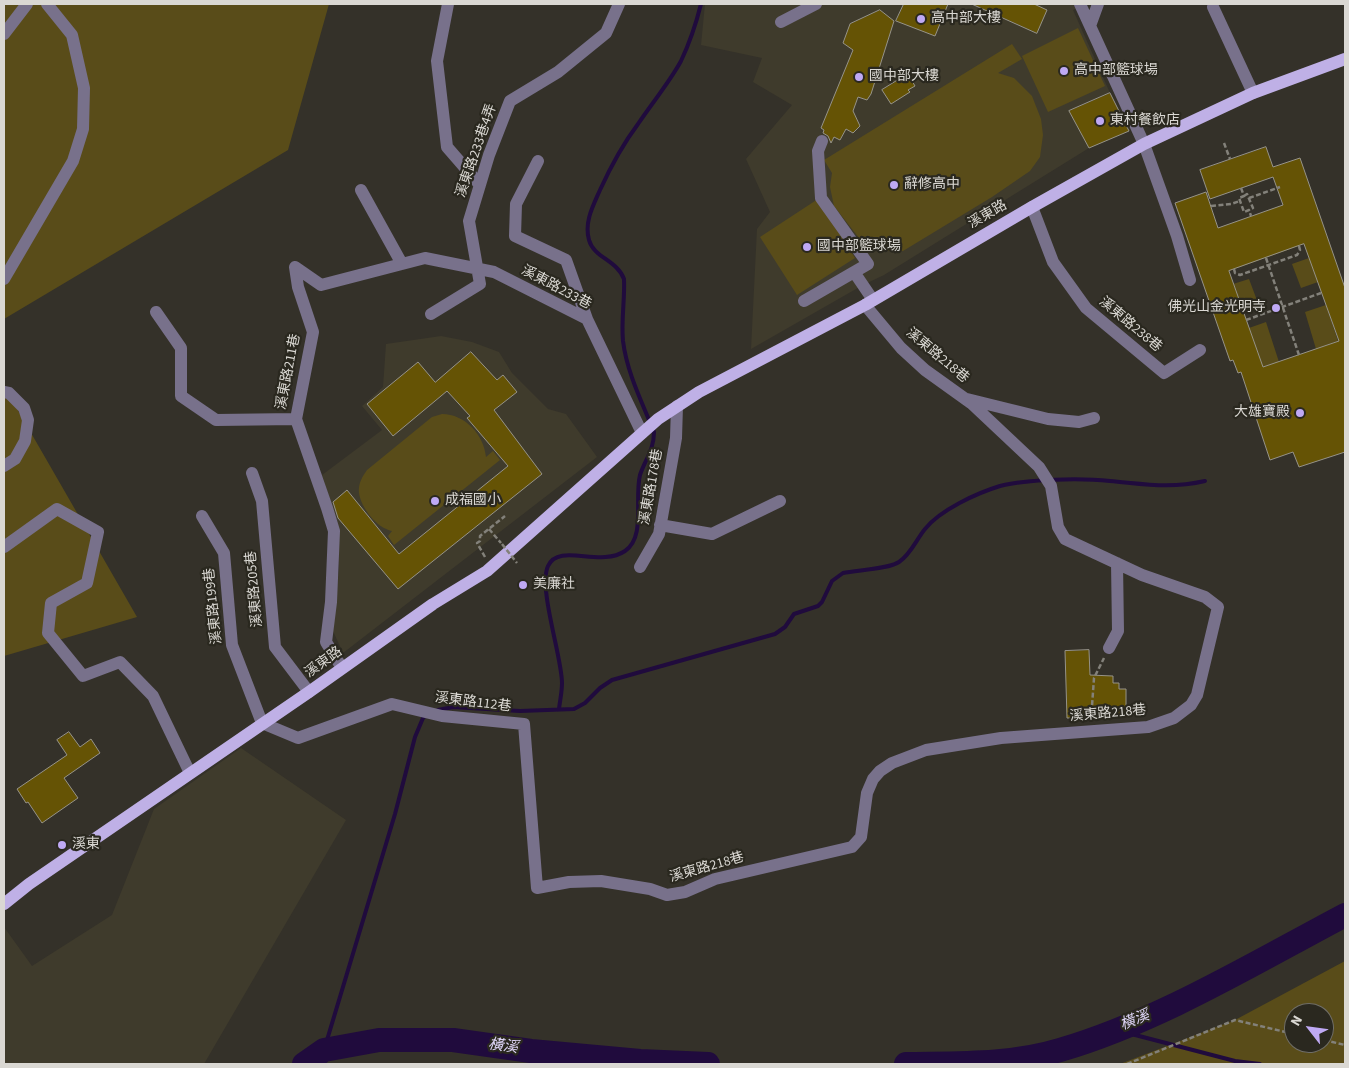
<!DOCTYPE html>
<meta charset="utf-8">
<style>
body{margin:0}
#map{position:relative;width:1349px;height:1068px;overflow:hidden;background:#343129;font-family:"Source Sans 3",sans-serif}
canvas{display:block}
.frame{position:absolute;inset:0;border:5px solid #dad8d3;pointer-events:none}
.north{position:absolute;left:1284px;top:1003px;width:50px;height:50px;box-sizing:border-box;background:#2a281f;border:1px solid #706e67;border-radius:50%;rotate:300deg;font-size:14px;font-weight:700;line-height:20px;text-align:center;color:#dad8d3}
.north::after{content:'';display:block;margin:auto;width:18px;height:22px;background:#bfa9f4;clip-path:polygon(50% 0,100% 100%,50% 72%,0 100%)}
</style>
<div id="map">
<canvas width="1349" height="1068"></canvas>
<div class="frame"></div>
<div class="north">N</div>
</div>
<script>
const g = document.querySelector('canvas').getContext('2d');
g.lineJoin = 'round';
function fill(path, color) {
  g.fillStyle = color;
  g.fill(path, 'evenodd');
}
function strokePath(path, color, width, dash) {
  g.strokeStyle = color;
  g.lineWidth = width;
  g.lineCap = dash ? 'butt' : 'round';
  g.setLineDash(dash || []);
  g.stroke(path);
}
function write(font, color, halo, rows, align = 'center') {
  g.font = font + ' "Source Sans 3","Noto Sans TC",sans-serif';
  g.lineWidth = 4.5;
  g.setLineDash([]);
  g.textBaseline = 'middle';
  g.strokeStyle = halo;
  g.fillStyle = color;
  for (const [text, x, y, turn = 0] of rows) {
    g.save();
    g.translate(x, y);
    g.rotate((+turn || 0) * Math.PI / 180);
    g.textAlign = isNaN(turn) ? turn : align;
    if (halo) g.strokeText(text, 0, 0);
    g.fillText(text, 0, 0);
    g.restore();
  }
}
fill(new Path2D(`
 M 705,4 L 1085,4 L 1073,10 L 1110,93 L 1070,111 L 1089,148 L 884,275 L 863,285 L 751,349 L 757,229 L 770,212 L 746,159 L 792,105 L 753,82 L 762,58 L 701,45 Z
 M 441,336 L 472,342 L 499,352 L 512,373 L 548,409 L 566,414 L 597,457 L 343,653 L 333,631 L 339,569 L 338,526 L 322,475 L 382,430 L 362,406 L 383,387 L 386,344 Z
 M 241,748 L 346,820 L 204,1064 L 4,1064 L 4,927 L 32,966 L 112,915 L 154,809 Z`), '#3f3b2c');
fill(new Path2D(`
 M 4,4 L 329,4 L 288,150 L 4,319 Z
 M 1078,28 L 1105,86 L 1048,112 L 1022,56 Z
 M 1012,44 L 1022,59 L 998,73 L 1014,78 L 1032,96 L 1041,119 L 1043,135 L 1040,157 L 1030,171 L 992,197 L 903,251 L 881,251 L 859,238 L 834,206 L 830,187 L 832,173 L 824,160 Z
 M 818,199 L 855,258 L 797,295 L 760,237 Z
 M 1309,258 L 1318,282 L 1301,288 L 1292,264 Z
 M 1249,279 L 1258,303 L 1242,308 L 1233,284 Z
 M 1326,305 L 1338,341 L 1316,349 L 1305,312 Z
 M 1266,322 L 1279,362 L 1262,367 L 1249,328 Z
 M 4,386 L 137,617 L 4,656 Z
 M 442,414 C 465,414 484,435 486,457 L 493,451 L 500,460 L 394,545 L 388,536 L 392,531 C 377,528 361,508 359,493 C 358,484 362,477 367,470 L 432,417 Z
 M 1345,961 L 1345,1064 L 1120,1064 L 1235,1020 ZM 1294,1013 L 1324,1013 L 1324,1043 L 1294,1043 Z`), '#594c19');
strokePath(new Path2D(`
 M 559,709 C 560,700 562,692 562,683 C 562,657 538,588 548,566 C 559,542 600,568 625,551 C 646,537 634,499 640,475 C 645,460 654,450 654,432 C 642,402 627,373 623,341 C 621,320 625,299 624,279 C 617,260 594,258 589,240 C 584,222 593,206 600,190 C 611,166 623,144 638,124 C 652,103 669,83 681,61 C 690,42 696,24 701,4
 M 438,710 L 453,707 L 520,711 L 574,709 L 585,703 L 600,688 L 612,680 L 775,634 L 785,627 L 794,614 L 818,606 L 822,602 L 832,581 L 843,573 C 857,570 889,569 899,562 C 911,554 916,540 925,529 C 940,510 977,493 1000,486 C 1028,479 1081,478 1110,481 C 1145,484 1170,489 1205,481
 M 1116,1030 L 1235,1061 L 1260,1064
 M 324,1050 L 395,814 L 415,737 L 423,718 L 425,716`), '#200b3d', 4);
strokePath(new Path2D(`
 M 304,1064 L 324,1050 L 379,1040 L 453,1040 L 531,1051 L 640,1061 L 708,1064
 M 906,1064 C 957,1063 1011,1065 1060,1050 C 1159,1021 1254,963 1345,915`), '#200b3d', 24);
const building = new Path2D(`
 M 904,4 L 948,4 L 935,36 L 896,21 Z
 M 972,4 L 1034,4 L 1047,10 L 1037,33 Z
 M 880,10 L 894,21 L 871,94 L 867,100 L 858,97 L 853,111 L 860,126 L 853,133 L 846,129 L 840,140 L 834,137 L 831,143 L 828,136 L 823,133 L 824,130 L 821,128 L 853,50 L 843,43 L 850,24 Z
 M 908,74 L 915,86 L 908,90 L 910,92 L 891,104 L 882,90 Z
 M 1110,93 L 1129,131 L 1089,148 L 1069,111 Z
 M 1266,147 L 1273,167 L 1300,158 L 1345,288 L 1345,452 L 1299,467 L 1293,452 L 1270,460 L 1241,372 L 1238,373 L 1233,360 L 1230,361 L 1175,203 L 1206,192 L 1218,228 L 1283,205 L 1273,177 L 1210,199 L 1200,170 ZM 1304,244 L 1339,341 L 1263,367 L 1229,271 Z
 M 471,352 L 497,380 L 503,375 L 517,392 L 494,410 L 542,474 L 398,589 L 338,518 L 333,502 L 347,490 L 399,554 L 508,466 L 467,418 L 470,416 L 447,391 L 393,436 L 367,404 L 418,362 L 435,382 Z
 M 1089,650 L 1090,675 L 1113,676 L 1113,683 L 1119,683 L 1119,689 L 1126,689 L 1126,716 L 1067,718 L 1065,651 Z
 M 69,732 L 80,747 L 91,739 L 100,753 L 64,778 L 78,798 L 42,823 L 28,802 L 26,803 L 17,789 L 67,755 L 57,740 Z`);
fill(building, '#655305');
strokePath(building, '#969389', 1);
strokePath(new Path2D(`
 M 1224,143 L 1230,159
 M 1241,188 L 1244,196 L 1239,198 L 1244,212 L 1249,210 L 1251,216
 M 1244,196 L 1247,194 L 1253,208 L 1249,210
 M 1249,198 L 1280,187
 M 1211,206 L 1231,204 L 1240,201
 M 1266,258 L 1299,355
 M 1234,269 L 1235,273 L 1240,275 L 1297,255 L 1300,250 L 1299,246
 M 1246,320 L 1321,293
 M 489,529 L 501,543
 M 485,557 L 477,543 L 480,541 L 480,536 L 505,516
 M 1091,720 L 1094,678 L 1104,658
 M 1324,1040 L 1345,1045
 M 1127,1064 L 1235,1020 L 1294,1034`), '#83817a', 2.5, [5, 2.5]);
strokePath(new Path2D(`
 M 448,4 L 437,61 L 447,147 L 480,185
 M 1080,4 L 1144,144 L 1177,236 L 1190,280
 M 1213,7 L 1253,93
 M 781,22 L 816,4
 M 1090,26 L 1098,4
 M 4,34 L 27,4
 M 538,161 L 516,204 L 515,236 L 566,260 L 587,319
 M 361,190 L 402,264
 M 1032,207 L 1053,262 L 1086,308 L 1164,373 L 1200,350
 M 854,272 L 873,300
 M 4,279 L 73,161 L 83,129 L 84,88 L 72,35 L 47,4
 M 804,301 L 868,264 L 821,198 L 818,151 L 822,141
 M 156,312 L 181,348 L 181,396 L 216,420 L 296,419
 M 431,314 L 480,284 L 469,221 L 489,155 L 510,101 L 558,72 L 606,33 L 619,4
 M 4,392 L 9,393 L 24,408 L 28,420 L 25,441 L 15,459 L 4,466
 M 967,399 L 1048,419 L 1079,422 L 1094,418
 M 252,473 L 262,501 L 275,647 L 309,692
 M 202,516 L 224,553 L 232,645 L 262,723 L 298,738 L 392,704 L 442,716 L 524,724 L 537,888 L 569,882 L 601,881 L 650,889 L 667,895 L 685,892 L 715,879 L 852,847 L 861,837 L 867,793 L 873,779 L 880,771 L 892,763 L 926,750 L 1001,738 L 1148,727 L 1174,718 L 1191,705 L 1197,695 L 1218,607 L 1205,597 L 1142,575 L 1065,539 L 1058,527 L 1051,486 L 1039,467 L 971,403 L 925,370 L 901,348 L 865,305
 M 660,525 L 712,534 L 780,501
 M 4,547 L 57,509 L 98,532 L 87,583 L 51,603 L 48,633 L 83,676 L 120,662 L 153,696 L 190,773
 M 640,567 L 659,534 L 676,438 L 677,406
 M 1109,648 L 1118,631 L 1117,563
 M 342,668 L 326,642 L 331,602 L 334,531 L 327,508 L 296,419 L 313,332 L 298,287 L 295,267 L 321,285 L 425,258 L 494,272 L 587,319 L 642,433`), '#78718b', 12);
strokePath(new Path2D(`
 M 4,904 L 29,884 L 309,692 L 433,604 L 487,571 L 658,419 L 699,392 L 865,305 L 1032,207 L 1144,144 L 1253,93 L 1345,59`), '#bfb0e6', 12);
strokePath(new Path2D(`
 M 502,544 L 517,563`), '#83817a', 2.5, [5, 2.5]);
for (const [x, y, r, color] of [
 [921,19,5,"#bfa9f4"],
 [1064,71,5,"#bfa9f4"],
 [859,77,5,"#bfa9f4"],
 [1100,121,5,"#bfa9f4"],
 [894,185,5,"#bfa9f4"],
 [807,247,5,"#bfa9f4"],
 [1276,308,5,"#bfa9f4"],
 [1300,413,5,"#bfa9f4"],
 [435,501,5,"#bfa9f4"],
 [523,585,5,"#bfa9f4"],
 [62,845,5,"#bfa9f4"]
]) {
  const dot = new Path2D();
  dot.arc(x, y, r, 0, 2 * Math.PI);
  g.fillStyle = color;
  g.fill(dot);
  strokePath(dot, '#2a281f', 2);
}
write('14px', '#dad8d3', '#2a281f', [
 ["高中部大樓",931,19],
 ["高中部籃球場",1074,71],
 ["國中部大樓",869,77],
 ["東村餐飲店",1110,121],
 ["辭修高中",904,185],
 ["國中部籃球場",817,247],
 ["佛光山金光明寺",1266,308,"right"],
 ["大雄寶殿",1290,413,"right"],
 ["成福國小",445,501],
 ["美廉社",533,585],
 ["溪東",72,845]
], 'left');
write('14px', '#dad8d3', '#2a281f', [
 ["溪東路233巷4弄",477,151,-71],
 ["溪東路",988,215,-30],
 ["溪東路233巷",556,288,28],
 ["溪東路238巷",1130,325,40],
 ["溪東路218巷",937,356,40],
 ["溪東路211巷",289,372,-79],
 ["溪東路178巷",652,487,-80],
 ["溪東路205巷",255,589,-95],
 ["溪東路199巷",214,606,-96],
 ["溪東路",324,663,-36],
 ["溪東路112巷",473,703,7],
 ["溪東路218巷",1108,714,-5],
 ["溪東路218巷",707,868,-16]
]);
write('italic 15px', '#dfd6f8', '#2a281f', [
 ["橫溪",1135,1021,-21],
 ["橫溪",503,1047,8]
]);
</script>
